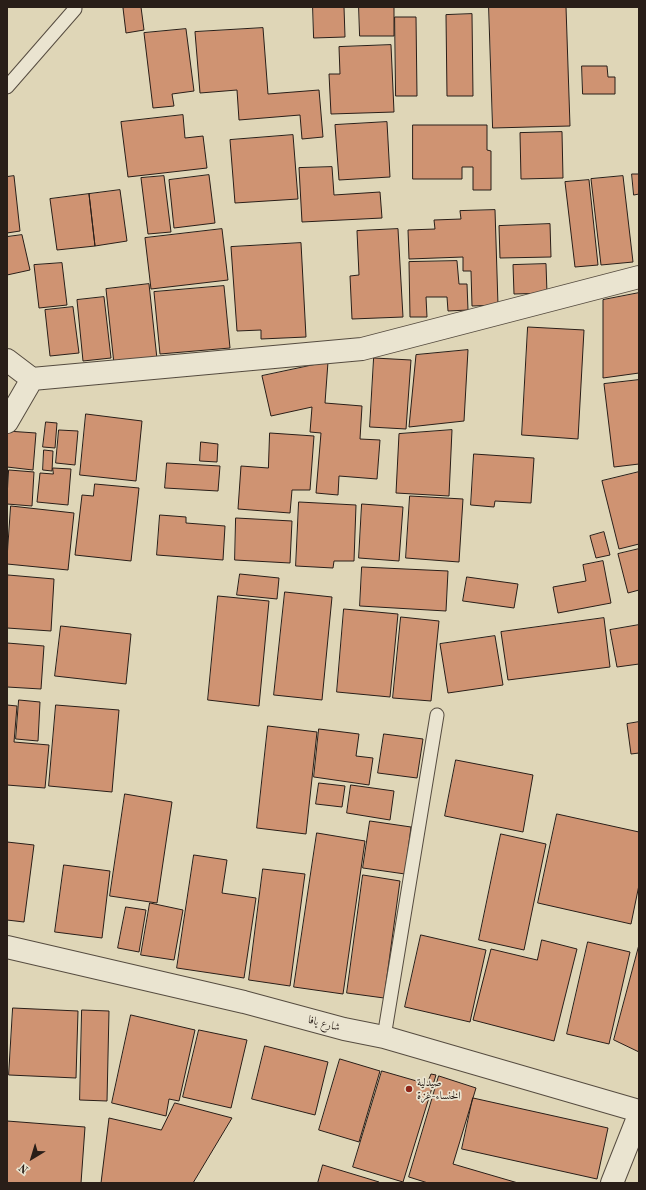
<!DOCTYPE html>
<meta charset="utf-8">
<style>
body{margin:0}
#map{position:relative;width:646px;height:1190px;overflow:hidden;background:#dfd6b7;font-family:"Old Standard TT",serif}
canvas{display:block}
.frame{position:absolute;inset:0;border:8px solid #291e18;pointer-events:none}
.north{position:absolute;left:12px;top:1138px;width:40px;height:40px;-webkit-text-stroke:3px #eae4d0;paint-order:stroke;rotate:218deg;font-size:11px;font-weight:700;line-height:16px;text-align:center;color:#291e18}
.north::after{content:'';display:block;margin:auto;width:14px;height:18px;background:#291e18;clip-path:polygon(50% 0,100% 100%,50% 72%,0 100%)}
</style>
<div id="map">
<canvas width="646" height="1190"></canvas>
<div class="frame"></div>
<div class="north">N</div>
</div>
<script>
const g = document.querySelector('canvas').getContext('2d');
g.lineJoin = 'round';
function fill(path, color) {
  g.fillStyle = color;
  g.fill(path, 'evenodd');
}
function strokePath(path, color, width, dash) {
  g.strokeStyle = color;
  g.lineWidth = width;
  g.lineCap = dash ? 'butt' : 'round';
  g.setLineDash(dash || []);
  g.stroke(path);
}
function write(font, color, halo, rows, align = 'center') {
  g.font = font + ' "Old Standard TT",Amiri,serif';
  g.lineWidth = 3.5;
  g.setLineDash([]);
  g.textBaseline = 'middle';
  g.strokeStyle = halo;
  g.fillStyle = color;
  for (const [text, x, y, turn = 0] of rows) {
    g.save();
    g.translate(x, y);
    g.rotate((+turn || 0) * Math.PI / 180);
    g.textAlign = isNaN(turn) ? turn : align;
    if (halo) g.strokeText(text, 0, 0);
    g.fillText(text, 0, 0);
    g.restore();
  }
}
const building = new Path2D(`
 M 141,7 L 144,30 L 126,33 L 123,8 Z
 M 313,7 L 344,7 L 345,37 L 314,38 Z
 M 359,7 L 394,7 L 394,36 L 360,36 Z
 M 489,7 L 566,7 L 570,126 L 493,128 Z
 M 472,14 L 473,96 L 447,96 L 446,15 Z
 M 395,17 L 416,17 L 417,96 L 396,96 Z
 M 263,28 L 268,94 L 319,90 L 323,137 L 302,139 L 300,115 L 239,120 L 237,90 L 200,93 L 195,32 Z
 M 186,29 L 194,91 L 172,94 L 174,106 L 153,108 L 144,33 Z
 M 391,45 L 394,112 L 331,114 L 329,74 L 340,74 L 339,47 Z
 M 582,66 L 607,66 L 608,77 L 615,77 L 615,94 L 583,94 Z
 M 183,115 L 185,138 L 203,136 L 207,168 L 128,177 L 121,122 Z
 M 387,122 L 390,177 L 339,180 L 335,125 Z
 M 413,125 L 487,125 L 487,150 L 491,151 L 491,190 L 473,190 L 473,167 L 462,167 L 462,179 L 413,179 Z
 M 562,132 L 563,178 L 521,179 L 520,133 Z
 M 293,135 L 298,199 L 235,203 L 230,140 Z
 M 332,167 L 334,195 L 380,192 L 382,218 L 302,222 L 299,168 Z
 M 632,174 L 639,174 L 639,194 L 634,195 Z
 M 209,175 L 215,223 L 174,228 L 169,180 Z
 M 14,176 L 20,231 L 7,233 L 7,177 Z
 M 164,176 L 171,232 L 148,234 L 141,178 Z
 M 623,176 L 633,262 L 601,265 L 591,179 Z
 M 589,180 L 598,265 L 575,267 L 565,182 Z
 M 120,190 L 127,241 L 95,246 L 89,194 Z
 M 89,194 L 95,246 L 57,250 L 50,199 Z
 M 495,210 L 498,305 L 472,306 L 471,271 L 463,271 L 463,257 L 409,259 L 408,230 L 435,229 L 434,220 L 461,219 L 460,211 Z
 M 550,224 L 551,257 L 500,258 L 499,226 Z
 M 222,229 L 228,280 L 151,289 L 145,238 Z
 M 398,229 L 403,317 L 352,319 L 350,276 L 359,275 L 357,231 Z
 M 22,235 L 30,270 L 7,275 L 7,237 Z
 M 301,243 L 306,337 L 261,339 L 261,330 L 237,331 L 231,247 Z
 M 457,261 L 459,284 L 467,284 L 468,310 L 448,311 L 447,297 L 426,297 L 427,317 L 410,317 L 409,262 Z
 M 62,263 L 67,305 L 39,308 L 34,265 Z
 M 546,264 L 547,293 L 514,294 L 513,265 Z
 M 149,284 L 157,359 L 114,364 L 106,289 Z
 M 224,286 L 230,348 L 160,354 L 154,292 Z
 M 639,293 L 639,373 L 603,378 L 603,300 Z
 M 104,297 L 111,358 L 83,361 L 77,300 Z
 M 73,307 L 79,353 L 50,356 L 45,310 Z
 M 528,327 L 584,330 L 578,439 L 522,435 Z
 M 468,350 L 464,421 L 409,427 L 416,355 Z
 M 374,358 L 411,360 L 406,429 L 370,427 Z
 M 328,362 L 325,403 L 362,406 L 360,439 L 380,440 L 377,479 L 339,476 L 338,495 L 316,493 L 321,433 L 310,432 L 312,407 L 271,416 L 262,376 Z
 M 639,380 L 639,464 L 614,467 L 604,384 Z
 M 86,414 L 142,421 L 136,481 L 80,475 Z
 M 46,422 L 57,423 L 55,448 L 43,447 Z
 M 59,430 L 78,431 L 75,465 L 56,463 Z
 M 452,430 L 449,496 L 396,493 L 399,434 Z
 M 7,431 L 36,433 L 33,470 L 7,467 Z
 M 270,433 L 314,436 L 310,490 L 292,490 L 290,513 L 238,509 L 241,466 L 268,468 Z
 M 201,442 L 218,444 L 217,462 L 200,461 Z
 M 44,450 L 53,451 L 52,471 L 43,470 Z
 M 474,454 L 534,458 L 531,503 L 495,501 L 494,507 L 471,505 Z
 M 167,463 L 220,466 L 218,491 L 165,488 Z
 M 53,468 L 71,469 L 68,505 L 37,502 L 40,473 L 53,474 Z
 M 9,470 L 34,472 L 32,506 L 7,504 Z
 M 639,472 L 639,544 L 619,549 L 602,481 Z
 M 95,484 L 139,488 L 131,561 L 75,555 L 82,495 L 93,496 Z
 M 410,496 L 463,499 L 459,562 L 406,558 Z
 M 299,502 L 356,505 L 354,561 L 334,561 L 333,568 L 296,566 Z
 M 362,504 L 403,507 L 399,561 L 359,558 Z
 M 11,506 L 74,513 L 68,570 L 7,564 Z
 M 160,515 L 186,517 L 186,523 L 225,526 L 223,560 L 157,555 Z
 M 236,518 L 292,521 L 290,563 L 235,560 Z
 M 604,532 L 610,555 L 596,558 L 590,536 Z
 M 639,549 L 639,590 L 628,593 L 618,554 Z
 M 603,561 L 611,603 L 558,613 L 553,587 L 586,581 L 583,565 Z
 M 362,567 L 448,571 L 446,611 L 360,606 Z
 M 240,574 L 279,578 L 277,599 L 237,595 Z
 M 8,575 L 54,579 L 51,631 L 7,628 Z
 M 467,577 L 518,584 L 514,608 L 463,601 Z
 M 285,592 L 332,597 L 322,700 L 274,695 Z
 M 218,596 L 269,601 L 259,706 L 208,700 Z
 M 344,609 L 398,614 L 390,697 L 337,692 Z
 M 401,617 L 439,621 L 431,701 L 393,698 Z
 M 604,618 L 610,667 L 508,680 L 501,632 Z
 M 639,625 L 639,664 L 617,667 L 610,630 Z
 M 61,626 L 131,634 L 126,684 L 55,676 Z
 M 495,636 L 503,685 L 448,693 L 440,644 Z
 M 7,643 L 44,646 L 41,689 L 7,687 Z
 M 19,700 L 40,702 L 38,741 L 16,739 Z
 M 7,705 L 17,706 L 14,742 L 49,745 L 45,788 L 7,785 Z
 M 56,705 L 119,710 L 112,792 L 49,786 Z
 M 639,722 L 639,753 L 631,754 L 627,724 Z
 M 268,726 L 317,732 L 306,834 L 257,828 Z
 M 319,729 L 359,734 L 356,756 L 373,758 L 369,785 L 314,777 Z
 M 384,734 L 423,739 L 417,778 L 378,773 Z
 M 456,760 L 533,775 L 523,832 L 445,816 Z
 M 319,783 L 345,786 L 342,807 L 316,804 Z
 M 351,785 L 394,791 L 390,820 L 347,813 Z
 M 125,794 L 172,802 L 157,903 L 110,896 Z
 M 557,814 L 639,832 L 639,885 L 631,924 L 538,903 Z
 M 370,821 L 411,827 L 405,874 L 363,868 Z
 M 317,833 L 365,841 L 343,994 L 294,987 Z
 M 501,834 L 546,844 L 524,950 L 479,940 Z
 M 7,842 L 34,845 L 24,922 L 7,920 Z
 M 194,855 L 227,860 L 222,893 L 256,898 L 244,978 L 177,968 Z
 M 64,865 L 110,871 L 102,938 L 55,932 Z
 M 263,869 L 305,874 L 290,986 L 249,980 Z
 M 363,875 L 400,881 L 384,998 L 347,993 Z
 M 150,903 L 183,910 L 174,960 L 141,955 Z
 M 126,907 L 146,910 L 139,952 L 118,948 Z
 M 421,935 L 486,950 L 470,1022 L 405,1007 Z
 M 542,940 L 577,949 L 554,1041 L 473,1020 L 491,949 L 537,960 Z
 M 588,942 L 630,952 L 609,1044 L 567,1034 Z
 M 639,945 L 639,1052 L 614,1040 Z
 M 13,1008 L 78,1011 L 76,1078 L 9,1075 Z
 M 82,1010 L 109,1011 L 107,1101 L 80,1100 Z
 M 131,1015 L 195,1030 L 179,1101 L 169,1099 L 166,1116 L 112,1103 Z
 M 199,1030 L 247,1040 L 231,1108 L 183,1097 Z
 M 265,1046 L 328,1062 L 315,1115 L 252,1099 Z
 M 340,1059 L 380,1071 L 359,1142 L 319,1130 Z
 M 382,1071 L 427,1084 L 431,1074 L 436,1075 L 403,1182 L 353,1167 Z
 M 439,1076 L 476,1088 L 453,1164 L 518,1183 L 428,1183 L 409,1177 Z
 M 473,1098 L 608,1128 L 597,1179 L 462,1149 Z
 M 175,1103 L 232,1118 L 193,1183 L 101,1183 L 109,1118 L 161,1130 Z
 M 7,1121 L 85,1127 L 81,1183 L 7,1183 Z
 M 323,1165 L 379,1182 L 379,1183 L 318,1183 Z`);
fill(building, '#cf9372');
strokePath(building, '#291e18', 1);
const service = new Path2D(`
 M 7,87 L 75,9
 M 384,1037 L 437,715`);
const minor = new Path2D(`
 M 7,360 L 32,379 L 362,349 L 639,277
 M 7,422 L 32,379
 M 612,1183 L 639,1115`);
const tertiary = new Path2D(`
 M 7,947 L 244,1002 L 344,1029 L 384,1037 L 639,1111`);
strokePath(service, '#564c40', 15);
strokePath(minor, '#564c40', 24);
strokePath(tertiary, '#564c40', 24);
strokePath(service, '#eae4d0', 13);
strokePath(minor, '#eae4d0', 22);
strokePath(tertiary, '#eae4d0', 22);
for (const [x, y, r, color] of [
 [409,1089,4,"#8f2418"]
]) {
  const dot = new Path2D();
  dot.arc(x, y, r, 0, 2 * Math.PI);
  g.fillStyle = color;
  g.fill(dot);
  strokePath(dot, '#eae4d0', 1.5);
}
write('11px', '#291e18', '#eae4d0', [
 ["شارع يافا",324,1024,15]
]);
write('11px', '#291e18', '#eae4d0', [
 ["صيدلية",417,1083],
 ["الخنساء-غزة",417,1096]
], 'left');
</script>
